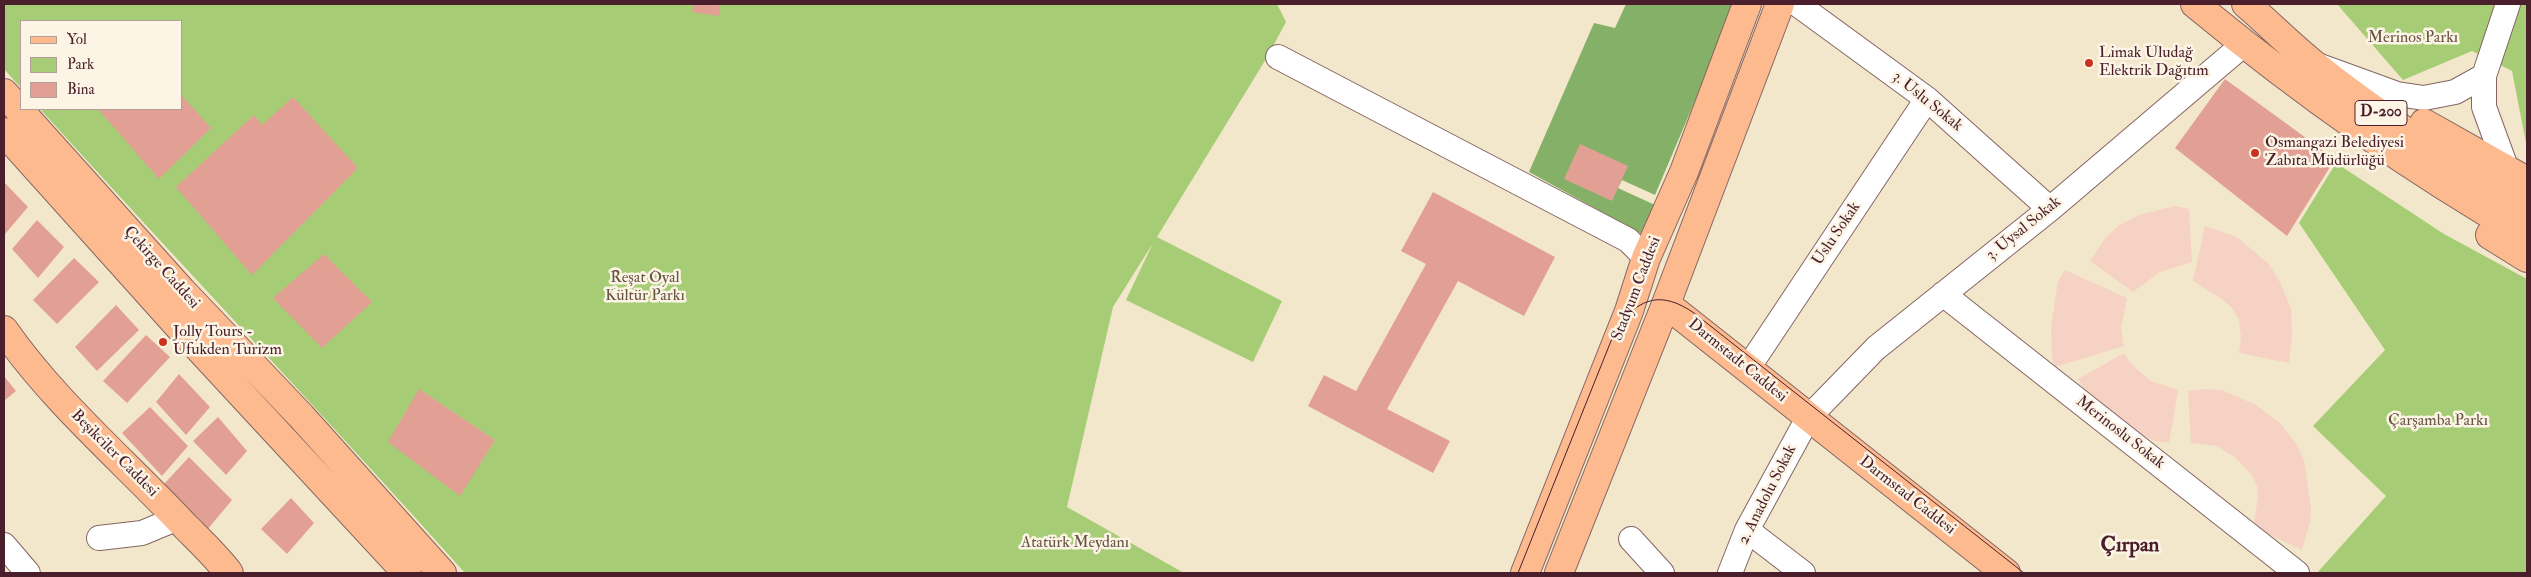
<!DOCTYPE html>
<meta charset="utf-8">
<style>
body{margin:0}
#map{position:relative;width:2531px;height:577px;overflow:hidden;background:#f3e7cb;font-family:"IM FELL Double Pica",serif}
canvas{display:block}
.frame{position:absolute;inset:0;border:5px solid #4a1f2b;pointer-events:none}
.legend{position:absolute;left:20px;top:20px;width:162px;height:90px;box-sizing:border-box;background:#fcf5e5;border:1px solid #b59f9b;margin:0;padding:6px 9px;list-style:none;font-size:15px;color:#4a1f2b}
.legend li{display:flex;align-items:center;gap:10px;height:25px}
.legend b{width:25px;border:1px solid #b59f9b}
</style>
<div id="map">
<canvas width="2531" height="577"></canvas>
<div class="frame"></div>
<ul class="legend">
<li><b style="height:6px;background:#fcba8e"></b>Yol</li>
<li><b style="height:14px;background:#a6cc76"></b>Park</li>
<li><b style="height:14px;background:#e2a094"></b>Bina</li>
</ul>
</div>
<script>
const g = document.querySelector('canvas').getContext('2d');
g.lineJoin = 'round';
function fill(path, color) {
  g.fillStyle = color;
  g.fill(path, 'evenodd');
}
function strokePath(path, color, width, dash) {
  g.strokeStyle = color;
  g.lineWidth = width;
  g.lineCap = dash ? 'butt' : 'round';
  g.setLineDash(dash || []);
  g.stroke(path);
}
function write(font, color, halo, rows, align = 'center') {
  g.font = font + ' "IM FELL Double Pica",serif';
  g.lineWidth = 5;
  g.setLineDash([]);
  g.textBaseline = 'middle';
  g.strokeStyle = halo;
  g.fillStyle = color;
  for (const [text, x, y, turn = 0] of rows) {
    g.save();
    g.translate(x, y);
    g.rotate((+turn || 0) * Math.PI / 180);
    g.textAlign = isNaN(turn) ? turn : align;
    if (halo) g.strokeText(text, 0, 0);
    g.fillText(text, 0, 0);
    g.restore();
  }
}
fill(new Path2D(`
 M 2175,206 L 2189,209 L 2192,262 L 2160,272 L 2133,292 L 2090,261 L 2107,236 L 2121,224 L 2139,215 Z
 M 2205,226 L 2237,237 L 2269,264 L 2281,284 L 2291,309 L 2292,338 L 2289,363 L 2239,353 L 2241,338 L 2239,320 L 2231,307 L 2222,299 L 2193,281 Z
 M 2065,270 L 2127,298 L 2121,327 L 2124,346 L 2055,367 L 2052,360 L 2051,328 L 2058,281 Z
 M 2124,353 L 2132,365 L 2151,381 L 2178,390 L 2169,443 L 2155,441 L 2131,429 L 2088,395 L 2078,379 Z
 M 2208,389 L 2224,391 L 2256,405 L 2281,424 L 2297,445 L 2304,460 L 2311,508 L 2310,522 L 2302,550 L 2253,527 L 2258,498 L 2257,486 L 2251,474 L 2236,458 L 2217,446 L 2191,443 L 2188,391 Z`), '#f5d2c3');
fill(new Path2D(`
 M 4,4 L 1277,4 L 1286,22 L 1266,59 L 1157,237 L 1282,301 L 1253,362 L 1126,300 L 1153,243 L 1113,307 L 1067,507 L 1184,573 L 465,573 C 326,417 181,265 40,109 L 181,109 L 181,21 L 21,21 L 21,88 L 4,69 Z
 M 2337,4 L 2527,4 L 2527,148 L 2512,71 L 2472,51 L 2403,80 Z
 M 2336,163 L 2444,234 L 2527,279 L 2527,573 L 2317,573 L 2386,496 L 2313,426 L 2385,350 L 2299,223 Z`), '#a6cc76');
fill(new Path2D(`
 M 1626,4 L 1736,4 L 1655,195 L 1622,180 L 1618,188 L 1655,205 L 1644,235 L 1529,172 L 1594,23 L 1615,28 Z`), '#84b067');
fill(new Path2D(`
 M 694,4 L 720,4 L 719,16 L 692,12 Z
 M 2225,79 L 2335,159 L 2287,236 L 2175,148 Z
 M 181,95 L 211,128 L 159,179 L 98,109 L 181,109 Z
 M 293,97 L 358,168 L 252,275 L 176,187 L 254,115 L 262,125 Z
 M 1580,144 L 1628,166 L 1612,201 L 1564,179 Z
 M 4,182 L 28,207 L 5,234 L 4,233 Z
 M 1433,192 L 1555,257 L 1524,316 L 1458,281 L 1387,409 L 1450,441 L 1433,473 L 1308,406 L 1324,375 L 1356,391 L 1426,264 L 1401,251 Z
 M 37,220 L 64,247 L 38,278 L 12,249 Z
 M 324,254 L 372,302 L 322,348 L 273,298 Z
 M 74,258 L 99,282 L 57,324 L 33,300 Z
 M 116,305 L 139,330 L 97,371 L 75,347 Z
 M 146,335 L 170,357 L 127,403 L 103,381 Z
 M 179,374 L 210,407 L 186,435 L 156,402 Z
 M 4,376 L 16,391 L 4,401 Z
 M 419,389 L 495,440 L 460,496 L 388,442 Z
 M 150,407 L 188,446 L 162,476 L 122,433 Z
 M 218,417 L 247,451 L 226,475 L 193,441 Z
 M 189,457 L 232,500 L 207,530 L 164,484 Z
 M 291,498 L 314,523 L 287,554 L 261,529 Z`), '#e2a094');
const minor = new Path2D(`
 M 1797,4 L 1927,99 L 2050,209
 M 1278,57 L 1628,240 L 1646,258
 M 2320,66 L 2397,94 L 2424,98 L 2455,92 L 2484,76
 M 2507,170 L 2484,107 L 2484,76 L 2508,4
 M 1943,294 L 2297,573
 M 1748,368 L 1927,99
 M 1747,530 L 1803,573
 M 99,538 L 142,533 L 178,518
 M 1631,539 L 1662,573
 M 4,545 L 28,573
 M 1730,573 L 1747,530 L 1808,418 L 1876,348 L 2050,209 L 2244,44`);
const major = new Path2D(`
 M 4,93 L 182,291 L 301,416 L 442,573
 M 4,132 L 180,328 L 407,573
 M 1666,304 L 2006,573
 M 4,330 C 55,403 124,461 185,526 C 200,541 216,556 229,573
 M 1525,573 L 1629,311 L 1646,258 L 1684,172 L 1747,4
 M 1559,573 L 1666,304 L 1780,4`);
const highway = new Path2D(`
 M 2195,4 C 2299,90 2410,169 2527,236
 M 2246,4 C 2268,23 2289,44 2311,62 C 2378,117 2453,162 2527,206
 M 2424,123 L 2527,181
 M 2490,235 L 2527,258`);
strokePath(minor, '#856563', 26);
strokePath(major, '#856563', 30);
strokePath(highway, '#856563', 30);
strokePath(minor, '#fff', 24);
strokePath(major, '#fcba8e', 28);
strokePath(highway, '#fcba8e', 28);
strokePath(new Path2D(`
 M 1518,573 L 1617,326 C 1641,297 1662,291 1694,313 L 2024,573`), '#4a1f2b', 1);
for (const [x, y, r, color] of [
 [2089,63,5,"#c8321e"],
 [2255,153,5,"#c8321e"],
 [163,342,5,"#c8321e"]
]) {
  const dot = new Path2D();
  dot.arc(x, y, r, 0, 2 * Math.PI);
  g.fillStyle = color;
  g.fill(dot);
  strokePath(dot, '#fcf5e5', 2);
}
for (const [x, y, w] of [
 [2381,113,52]
]) {
  const box = new Path2D();
  box.roundRect(x - w / 2, y - 12.5, w, 25, 4);
  g.fillStyle = '#fcf5e5';
  g.fill(box);
  strokePath(box, '#4a1f2b', 1);
}
write('bold 15px', '#4a1f2b', null, [
 ["D-200",2381,113]
]);
write('16px', '#665342', '#fcf5e5', [
 ["Merinos Parkı",2413,39],
 ["Reşat Oyal",645,279],
 ["Kültür Parkı",645,297],
 ["Çarşamba Parkı",2438,422],
 ["Atatürk Meydanı",1075,544]
]);
write('16px', '#4a1f2b', '#fcf5e5', [
 ["Limak Uludağ",2099,54],
 ["Elektrik Dağıtım",2099,72],
 ["Osmangazi Belediyesi",2265,144],
 ["Zabıta Müdürlüğü",2265,162],
 ["Jolly Tours -",173,333],
 ["Ufukden Turizm",173,351]
], 'left');
write('16px', '#4a1f2b', '#fcf5e5', [
 ["3. Uslu Sokak",1927,102,39],
 ["3. Uysal Sokak",2024,229,-39],
 ["Uslu Sokak",1837,234,-56],
 ["Çekirge Caddesi",161,268,48],
 ["Stadyum Caddesi",1637,289,-69],
 ["Darmstadt Caddesi",1737,361,39],
 ["Merinoslu Sokak",2120,433,38],
 ["Beşikciler Caddesi",114,454,45],
 ["2. Anadolu Sokak",1768,495,-63],
 ["Darmstad Caddesi",1907,496,38]
]);
write('bold 21px', '#4a1f2b', '#fcf5e5', [
 ["Çırpan",2130,546]
]);
</script>
